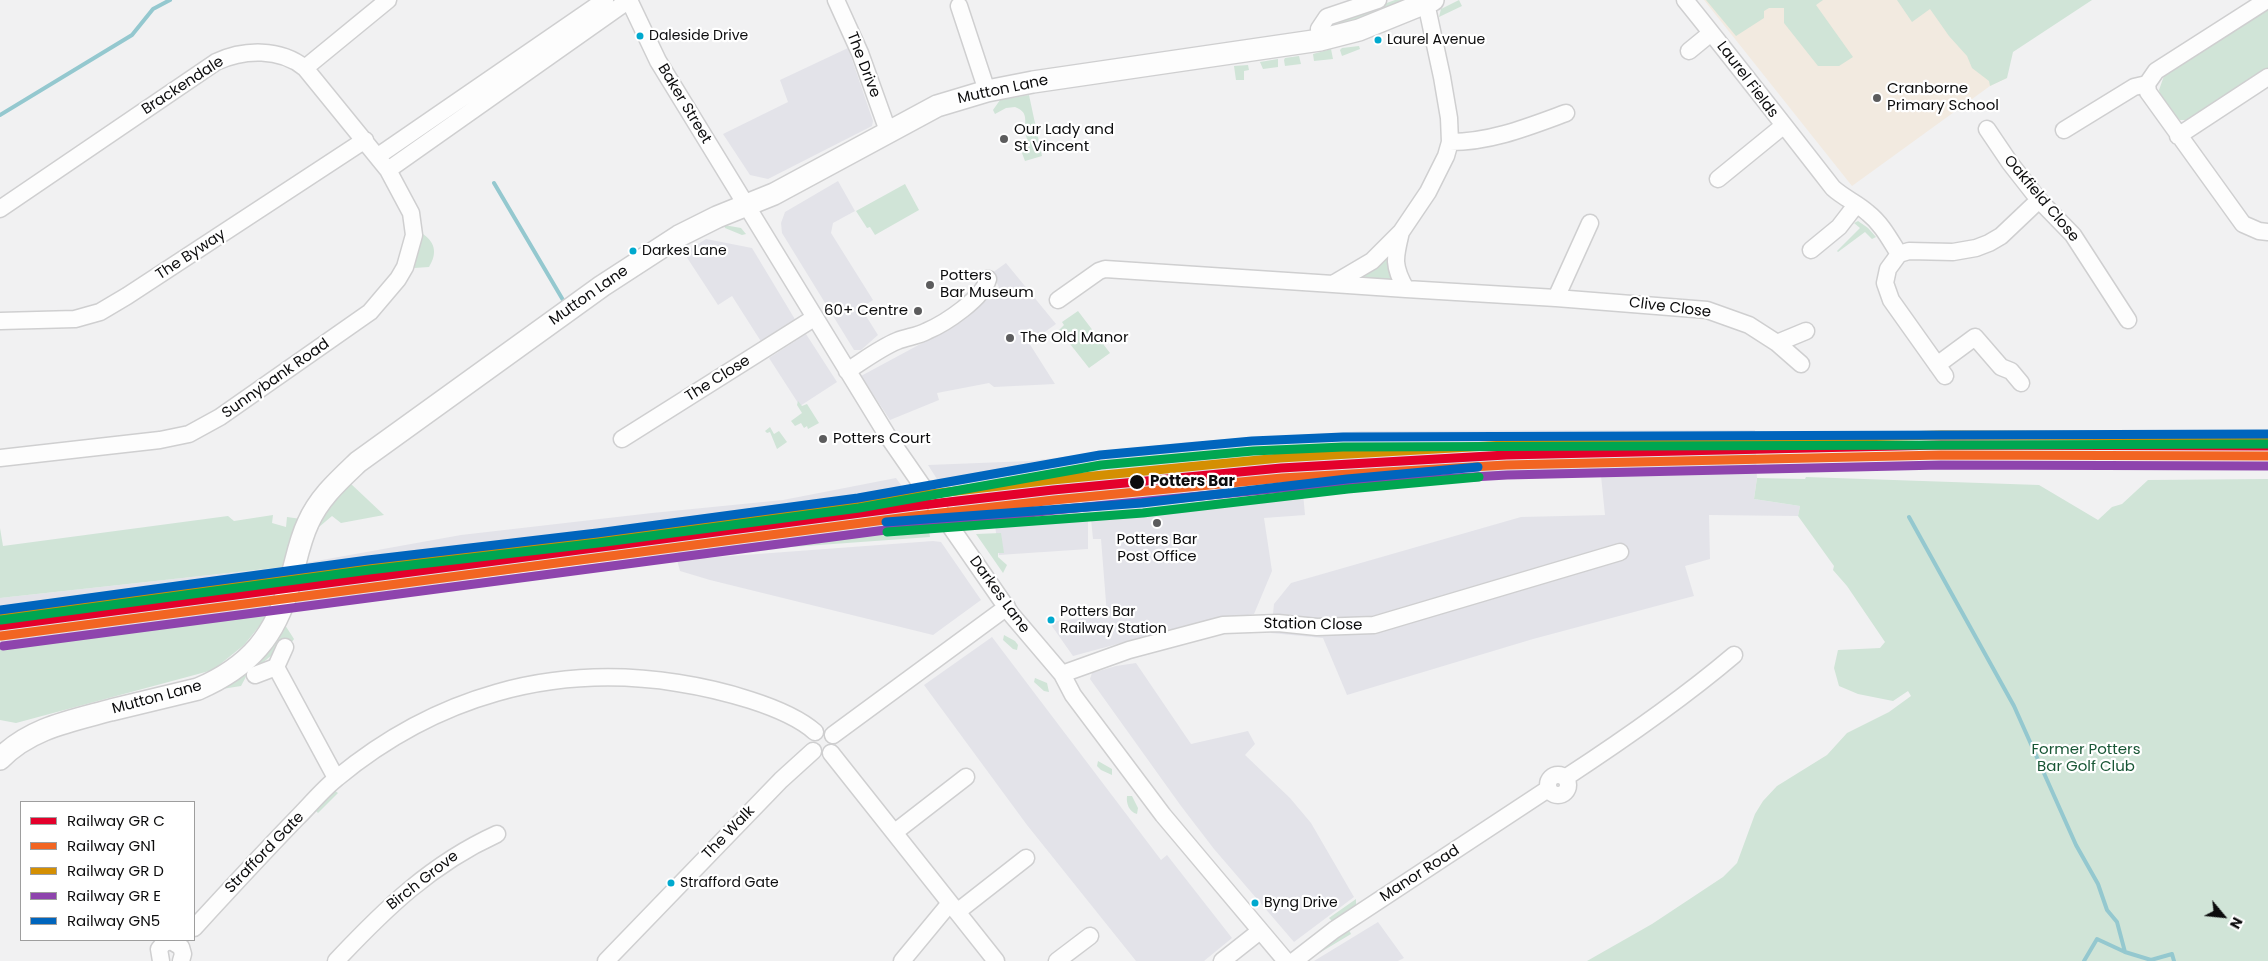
<!DOCTYPE html>
<style>
body{margin:0}
#map{position:relative;width:2268px;height:961px;overflow:hidden;background:#f1f1f2;font-family:Poppins,sans-serif}
canvas{display:block}
.legend{position:absolute;left:20px;top:801px;width:175px;height:140px;box-sizing:border-box;background:#fff;border:1px solid #9e9e9e;margin:0;padding:6px 9px;list-style:none;font-size:15px;color:#0c0c0d}
.legend li{display:flex;align-items:center;gap:10px;height:25px}
.legend b{width:25px;border:1px solid #9e9e9e}
.north{position:absolute;left:2198px;top:891px;width:50px;height:50px;-webkit-text-stroke:4px #fff;paint-order:stroke;rotate:118deg;font-size:14px;font-weight:700;line-height:20px;text-align:center;color:#0c0c0d}
.north::after{content:'';display:block;margin:auto;width:18px;height:22px;background:#0c0c0d;clip-path:polygon(50% 0,100% 100%,50% 72%,0 100%)}
</style>
<div id="map">
<canvas width="2268" height="961"></canvas>
<ul class="legend">
<li><b style="height:6px;background:#e4002b"></b>Railway GR C</li>
<li><b style="height:6px;background:#f26522"></b>Railway GN1</li>
<li><b style="height:6px;background:#d48f02"></b>Railway GR D</li>
<li><b style="height:6px;background:#8e44ad"></b>Railway GR E</li>
<li><b style="height:6px;background:#0065bd"></b>Railway GN5</li>
</ul>
<div class="north">N</div>
</div>
<script>
const g = document.querySelector('canvas').getContext('2d');
g.lineJoin = 'round';
function fill(path, color) {
  g.fillStyle = color;
  g.fill(path, 'evenodd');
}
function strokePath(path, color, width, dash) {
  g.strokeStyle = color;
  g.lineWidth = width;
  g.lineCap = dash ? 'butt' : 'round';
  g.setLineDash(dash || []);
  g.stroke(path);
}
function write(font, color, halo, rows, align = 'center') {
  g.font = font + ' Poppins,sans-serif';
  g.lineWidth = 4.5;
  g.setLineDash([]);
  g.textBaseline = 'middle';
  g.strokeStyle = halo;
  g.fillStyle = color;
  for (const [text, x, y, turn = 0] of rows) {
    g.save();
    g.translate(x, y);
    g.rotate((+turn || 0) * Math.PI / 180);
    g.textAlign = isNaN(turn) ? turn : align;
    if (halo) g.strokeText(text, 0, 0);
    g.fillText(text, 0, 0);
    g.restore();
  }
}
fill(new Path2D(`
 M 848,48 L 873,121 L 872,126 L 768,179 L 750,175 L 723,134 L 788,102 L 780,80 Z
 M 838,181 L 855,211 L 833,223 L 831,233 L 873,300 L 861,308 L 878,335 L 861,350 L 854,350 L 782,233 L 781,223 L 785,212 Z
 M 706,239 L 752,248 L 796,321 L 762,343 L 732,296 L 718,305 L 684,253 Z
 M 1006,263 L 1056,324 L 1029,343 L 1055,384 L 994,387 L 989,383 L 937,393 L 939,400 L 890,420 L 861,376 L 952,327 L 995,293 L 999,287 L 992,273 Z
 M 806,334 L 837,382 L 800,406 L 769,358 Z
 M 1755,430 L 1757,478 L 1754,499 L 1800,506 L 1798,516 L 1709,515 L 1710,559 L 1685,566 L 1694,596 L 1533,639 L 1347,695 L 1323,638 L 1271,633 L 1274,604 L 1291,583 L 1521,517 L 1605,515 L 1601,476 L 1539,472 L 1473,476 L 1364,485 L 1303,493 L 1305,515 L 1264,518 L 1272,571 L 1254,614 L 1180,627 L 1073,656 L 1049,622 L 1107,615 L 1101,539 L 1093,539 L 1091,519 L 1152,511 L 1088,516 L 1088,549 L 999,555 L 995,525 L 965,523 L 928,465 L 1030,461 L 1186,442 L 1362,431 Z
 M 896,478 L 928,523 L 558,567 L 0,646 L 0,598 L 283,567 L 461,535 L 652,513 L 783,500 Z
 M 933,541 L 941,542 L 981,600 L 933,635 L 710,580 L 680,571 L 677,560 Z
 M 992,637 L 1161,860 L 1167,855 L 1232,938 L 1204,961 L 1136,961 L 1027,825 L 924,685 Z
 M 1136,663 L 1191,744 L 1248,731 L 1255,744 L 1245,755 L 1290,798 L 1311,823 L 1354,897 L 1294,942 L 1214,849 L 1181,806 L 1090,679 L 1092,673 L 1116,666 Z
 M 1378,922 L 1404,958 L 1398,961 L 1314,961 Z`), '#e3e3e9');
fill(new Path2D(`
 M 1704,0 L 1973,0 L 2007,78 L 1990,86 L 1852,186 Z`), '#f2eae0');
fill(new Path2D(`
 M 1395,0 L 1401,0 L 1402,4 L 1326,29 L 1326,25 Z
 M 1459,0 L 1462,6 L 1439,17 L 1441,9 Z
 M 1706,0 L 1823,0 L 1816,5 L 1853,57 L 1839,66 L 1818,66 L 1784,23 L 1784,8 L 1769,8 L 1764,11 L 1764,18 L 1736,36 Z
 M 1897,0 L 2092,0 L 2013,52 L 2007,78 L 1990,86 L 1989,81 L 1972,68 L 1967,56 L 1949,36 L 1930,9 L 1912,22 Z
 M 2268,7 L 2268,74 L 2195,120 L 2180,120 L 2164,108 L 2159,90 L 2165,73 Z
 M 1359,46 L 1360,49 L 1342,56 L 1340,50 L 1342,48 Z
 M 1331,49 L 1333,59 L 1314,61 L 1313,54 Z
 M 1299,56 L 1301,64 L 1285,66 L 1284,60 L 1285,58 Z
 M 1278,59 L 1278,67 L 1263,69 L 1260,62 Z
 M 1248,65 L 1249,70 L 1244,71 L 1244,80 L 1236,80 L 1234,66 Z
 M 1029,95 L 1042,156 L 1025,161 L 1022,153 L 1030,146 C 1028,141 1025,135 1025,130 C 1025,119 1028,112 1015,107 L 1006,108 L 995,114 L 993,110 L 1000,100 Z
 M 905,184 L 919,210 L 875,235 L 870,227 L 867,228 L 856,211 Z
 M 1858,221 L 1868,228 L 1876,237 L 1872,239 L 1865,232 L 1838,252 L 1837,251 L 1860,228 L 1854,223 Z
 M 724,225 L 741,228 L 746,234 L 742,235 L 725,228 Z
 M 423,234 C 436,243 437,254 429,267 L 414,268 Z
 M 1390,249 L 1394,277 L 1392,284 L 1355,277 Z
 M 1078,311 L 1110,353 L 1089,368 L 1059,330 L 1064,325 L 1062,322 Z
 M 798,401 L 802,406 L 807,404 L 819,423 L 808,429 L 807,426 L 804,428 L 801,423 L 795,426 L 791,421 L 802,413 L 797,405 Z
 M 770,427 L 774,434 L 779,431 L 787,442 L 777,449 L 770,432 L 767,433 L 765,431 Z
 M 1806,477 L 2039,485 L 2098,520 L 2112,507 L 2122,504 L 2148,480 L 2268,479 L 2268,961 L 1587,961 L 1652,924 L 1723,877 L 1737,863 L 1755,814 L 1763,801 L 1777,786 L 1827,755 L 1847,733 L 1889,712 L 1911,696 L 1908,691 L 1893,701 L 1858,694 L 1839,686 L 1834,668 L 1838,650 L 1880,648 L 1885,642 L 1847,586 L 1833,570 L 1834,566 L 1798,516 L 1800,506 L 1754,499 L 1757,478 L 1805,479 Z
 M 350,483 L 384,515 L 341,523 L 332,516 L 319,527 L 310,544 C 320,520 333,503 350,483 Z
 M 273,515 L 272,523 L 286,527 L 287,517 L 301,519 L 283,567 L 0,598 L 0,528 L 3,546 L 228,516 L 234,521 Z
 M 928,523 L 930,537 L 681,555 L 674,553 Z
 M 1001,533 L 1004,553 L 998,553 L 998,557 L 1007,565 L 1003,573 L 976,534 Z
 M 269,607 L 270,613 L 244,645 L 213,670 L 16,723 L 0,720 L 0,646 Z
 M 285,625 L 294,639 C 290,646 285,646 278,651 C 267,657 266,663 251,669 Z
 M 1004,635 L 1015,641 L 1018,645 L 1017,650 L 1013,649 L 1003,640 Z
 M 249,671 L 241,686 L 222,689 L 223,688 Z
 M 1035,678 L 1047,683 L 1049,692 L 1044,691 L 1034,682 Z
 M 1098,761 L 1112,769 L 1112,775 L 1101,770 L 1097,766 Z
 M 334,790 L 338,793 L 318,813 L 314,809 Z
 M 1127,796 L 1132,796 L 1138,808 L 1137,814 C 1129,812 1126,803 1127,796 Z
 M 1356,899 L 1356,909 L 1333,922 L 1329,918 Z
 M 1349,930 L 1351,934 L 1311,958 L 1332,939 Z`), '#d0e4d7');
strokePath(new Path2D(`
 M 0,115 L 132,35 L 153,9 L 170,0
 M 494,183 L 563,300
 M 1909,517 L 2014,706 L 2076,845 L 2098,884 L 2107,910 L 2117,922 L 2125,952
 M 2084,961 L 2097,939 L 2125,952 L 2151,960 L 2172,954 L 2174,961`), '#94c8cf', 4);
const minor = new Path2D(`
 M 629,0 L 658,61 L 887,435 L 1011,614 L 1062,674 L 1073,695 L 1163,815 L 1286,961
 M 836,0 L 860,53 L 888,131
 M 1685,0 C 1735,62 1784,125 1833,188 C 1844,198 1857,203 1868,213 C 1882,224 1890,240 1899,254
 M 959,6 L 987,91
 M 1320,40 L 1319,29 L 1327,17 L 1378,0
 M 1689,51 L 1711,33
 M 305,68 L 388,0
 M 2147,84 L 2148,92 L 2243,224 L 2259,231 L 2268,232
 M 1987,129 L 2010,163 L 2039,200 L 2073,235 L 2128,320
 M 2064,130 L 2134,87 L 2147,84 L 2156,71 L 2267,0
 M 2178,136 L 2268,77
 M 1450,142 C 1491,142 1528,127 1566,113
 M 378,156 L 605,0
 M 388,170 L 629,0
 M 1718,179 L 1783,126
 M 0,209 L 216,62 C 244,49 280,48 305,68 L 388,170 L 411,213 L 414,235 L 405,267 L 398,279 L 370,312 L 220,417 L 189,434 L 160,440 L 0,458
 M 1811,250 L 1839,227 L 1856,205
 M 1333,284 L 1406,289 C 1392,265 1395,257 1401,232
 M 1406,289 L 1556,298 L 1707,310 L 1749,325 L 1777,343 L 1806,331
 M 1556,298 L 1590,223
 M 1058,300 L 1099,271 L 1105,269 L 1333,284 L 1372,261 L 1401,232 L 1428,192 L 1446,156 L 1450,142 L 1449,118 L 1442,77 L 1426,3
 M 0,321 L 75,319 L 100,312 L 127,296 L 365,140
 M 1777,343 L 1801,364
 M 1937,365 L 1975,337 L 2001,367 L 2011,371 L 2021,383
 M 847,371 C 863,361 880,348 897,341 C 907,337 918,336 927,331 C 946,323 983,298 988,279
 M 1945,376 L 1891,300 L 1885,283 L 1888,269 L 1899,254 L 1909,251 L 1953,252 L 1976,248 L 1989,243 L 2001,236 L 2039,200
 M 622,439 L 814,318
 M 285,647 L 276,667 L 336,778
 M 1062,674 L 1129,650 L 1223,625 L 1278,623 L 1317,627 L 1374,625 L 1620,552
 M 255,675 L 276,667
 M 833,735 L 1007,607
 M 831,753 L 996,961
 M1548 785a10 10 0 1 1 20 0a10 10 0 1 1-20 0Z
 M 1565,778 C 1623,740 1681,700 1734,655
 M 895,832 L 966,777
 M 957,912 L 1026,858
 M 194,928 C 228,891 262,854 297,818 C 310,805 323,789 337,778 C 435,697 552,663 678,683 C 717,689 786,706 815,732
 M 161,961 L 159,949 L 164,943 L 171,941 L 181,947 L 183,954 L 181,961
 M 336,961 C 385,909 431,864 497,834
 M 606,961 L 781,780 L 813,751
 M 902,961 L 950,903
 M 1057,961 L 1090,936
 M 1222,961 L 1260,931
 M 1294,961 L 1334,930 L 1548,789`);
const major = new Path2D(`
 M 0,759 C 30,728 71,721 111,710 C 140,703 169,696 198,689 C 249,667 276,636 290,582 C 296,562 299,542 308,523 C 319,498 338,481 358,462 L 602,286 L 679,236 L 717,217 L 774,194 L 937,106 L 987,91 L 1033,82 L 1320,40 L 1359,30 L 1433,0`);
strokePath(minor, '#cfcfd0', 19);
strokePath(major, '#cfcfd0', 24);
strokePath(minor, '#fdfdfd', 16);
strokePath(major, '#fdfdfd', 21);
strokePath(new Path2D(`
 M 0,626 L 914,506 L 1053,490 L 1281,468 L 1506,455 L 1941,445 L 2268,446`), '#e4002b', 9);
strokePath(new Path2D(`
 M 1,636 L 915,516 L 1054,500 L 1282,478 L 1506,465 L 1941,455 L 2268,456`), '#f26522', 9);
strokePath(new Path2D(`
 M 0,616 L 913,496 L 1052,480 L 1280,458 L 1505,445 L 1941,435 L 2268,436`), '#d48f02', 9);
strokePath(new Path2D(`
 M 3,646 L 916,526 L 1055,510 L 1283,488 L 1507,475 L 1941,465 L 2268,466`), '#8e44ad', 9);
strokePath(new Path2D(`
 M 886,522 L 1142,503 L 1347,479 L 1478,467
 M 0,610 L 368,560 L 597,533 L 858,498 L 1100,455 L 1252,441 L 1343,437 L 2268,434`), '#0065bd', 9);
strokePath(new Path2D(`
 M 887,532 L 1143,513 L 1348,489 L 1479,477
 M 1,620 L 369,570 L 598,543 L 859,508 L 1101,465 L 1253,451 L 1343,447 L 2268,444`), '#00a651', 9);
for (const [x, y, r, color] of [
 [640,36,4.5,"#00a9ce"],
 [1378,40,4.5,"#00a9ce"],
 [1877,98,5,"#5c5c5d"],
 [1004,139,5,"#5c5c5d"],
 [633,251,4.5,"#00a9ce"],
 [930,285,5,"#5c5c5d"],
 [918,311,5,"#5c5c5d"],
 [1010,338,5,"#5c5c5d"],
 [823,439,5,"#5c5c5d"],
 [1137,482,8,"#0c0c0d"],
 [1157,523,5,"#5c5c5d"],
 [1051,620,4.5,"#00a9ce"],
 [671,883,4.5,"#00a9ce"],
 [1255,903,4.5,"#00a9ce"]
]) {
  const dot = new Path2D();
  dot.arc(x, y, r, 0, 2 * Math.PI);
  g.fillStyle = color;
  g.fill(dot);
  strokePath(dot, '#fff', 2);
}
write('14px', '#0c0c0d', '#fff', [
 ["Daleside Drive",649,36],
 ["Laurel Avenue",1387,40],
 ["Darkes Lane",642,251],
 ["Potters Bar",1060,612],
 ["Railway Station",1060,629],
 ["Strafford Gate",680,883],
 ["Byng Drive",1264,903]
], 'left');
write('15px', '#0c0c0d', '#fff', [
 ["The Drive",863,65,69],
 ["Laurel Fields",1747,80,53],
 ["Brackendale",183,86,-33],
 ["Mutton Lane",1003,90,-12],
 ["Baker Street",684,104,59],
 ["Oakfield Close",2041,199,50],
 ["The Byway",191,255,-33],
 ["Mutton Lane",589,296,-35],
 ["Clive Close",1670,308,7],
 ["Sunnybank Road",276,379,-35],
 ["The Close",718,379,-32],
 ["Darkes Lane",999,595,54],
 ["Station Close",1313,625,1],
 ["Mutton Lane",157,698,-15],
 ["The Walk",729,833,-46],
 ["Strafford Gate",265,853,-46],
 ["Manor Road",1420,874,-33],
 ["Birch Grove",423,881,-38]
]);
write('15px', '#0c0c0d', '#fff', [
 ["Cranborne",1887,89],
 ["Primary School",1887,106],
 ["Our Lady and",1014,130],
 ["St Vincent",1014,147],
 ["Potters",940,276],
 ["Bar Museum",940,293],
 ["60+ Centre",908,311,"right"],
 ["The Old Manor",1020,338],
 ["Potters Court",833,439],
 ["Potters Bar",1157,540,"center"],
 ["Post Office",1157,557,"center"]
], 'left');
write('bold 15px', '#0c0c0d', '#fff', [
 ["Potters Bar",1150,482]
], 'left');
write('15px', '#185635', '#fff', [
 ["Former Potters",2086,750],
 ["Bar Golf Club",2086,767]
]);
</script>
